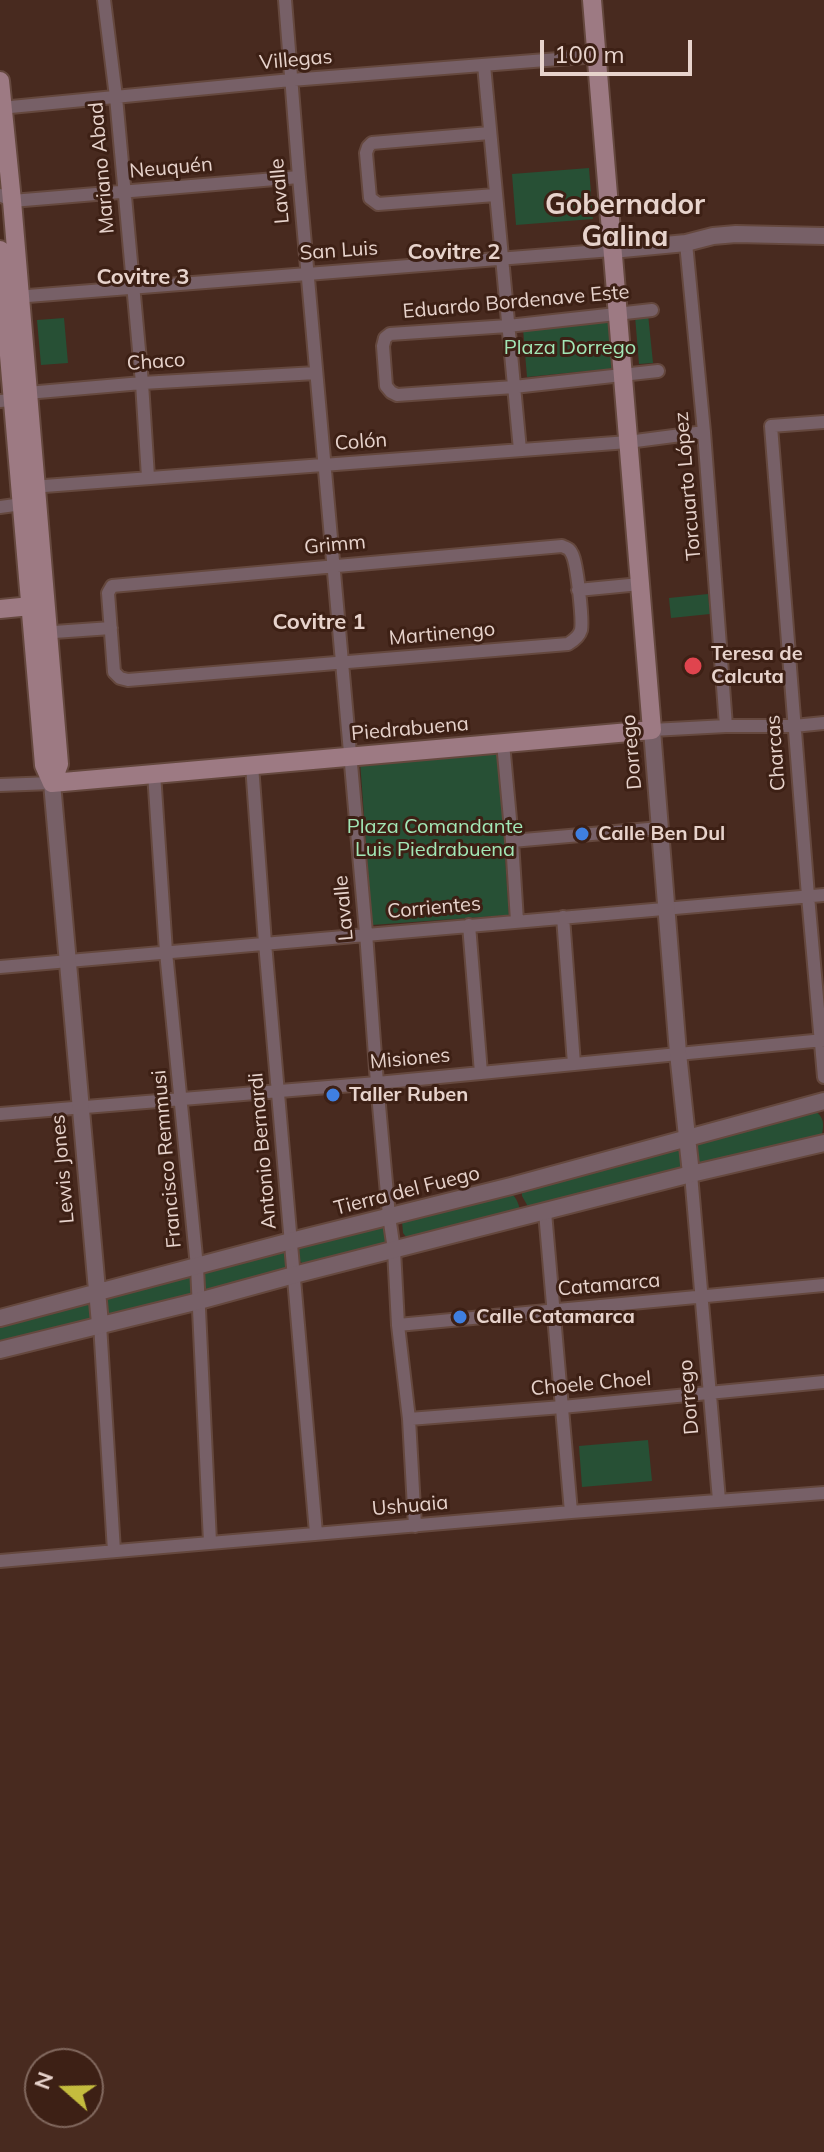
<!DOCTYPE html>
<meta charset="utf-8">
<style>
body{margin:0}
#map{position:relative;width:824px;height:2152px;overflow:hidden;background:#482a1f;font-family:Mulish,sans-serif}
canvas{display:block}
.north{position:absolute;left:24px;top:2048px;width:80px;height:80px;box-sizing:border-box;background:#3d2015;border:2px solid #81685e;border-radius:50%;rotate:290deg;font-size:22px;font-weight:700;line-height:32px;text-align:center;color:#e7d3cc}
.north::after{content:'';display:block;margin:auto;width:28px;height:36px;background:#c4bc3e;clip-path:polygon(50% 0,100% 100%,50% 72%,0 100%)}
.scale{position:absolute;left:540px;top:40px;width:152px;height:36px;box-sizing:border-box;border:4px solid #e7d3cc;border-top:0;padding-left:10px;font-size:24px;line-height:28px;white-space:nowrap;color:#e7d3cc;-webkit-text-stroke:6px #3d2015;paint-order:stroke}
</style>
<div id="map">
<canvas width="824" height="2152"></canvas>
<div class="north">N</div>
<div class="scale">100 m</div>
</div>
<script>
const g = document.querySelector('canvas').getContext('2d');
g.lineJoin = 'round';
function fill(path, color) {
  g.fillStyle = color;
  g.fill(path, 'evenodd');
}
function strokePath(path, color, width, dash) {
  g.strokeStyle = color;
  g.lineWidth = width;
  g.lineCap = dash ? 'butt' : 'round';
  g.setLineDash(dash || []);
  g.stroke(path);
}
function write(font, color, halo, rows, align = 'center') {
  g.font = font + ' Mulish,sans-serif';
  g.lineWidth = 6;
  g.setLineDash([]);
  g.textBaseline = 'middle';
  g.strokeStyle = halo;
  g.fillStyle = color;
  for (const [text, x, y, turn = 0] of rows) {
    g.save();
    g.translate(x, y);
    g.rotate((+turn || 0) * Math.PI / 180);
    g.textAlign = isNaN(turn) ? turn : align;
    if (halo) g.strokeText(text, 0, 0);
    g.fillText(text, 0, 0);
    g.restore();
  }
}
fill(new Path2D(`
 M 589,168 L 593,219 L 516,225 L 512,174 Z
 M 648,314 L 653,363 L 639,364 L 635,316 Z
 M 64,318 L 68,363 L 41,365 L 37,320 Z
 M 612,320 L 617,368 L 527,377 L 523,329 Z
 M 708,594 L 710,614 L 671,618 L 669,598 Z
 M 498,751 L 509,915 L 372,925 L 360,761 Z
 M 815,1111 C 824,1117 824,1124 822,1134 L 817,1138 L 700,1164 L 697,1161 L 696,1147 L 699,1141 Z
 M 679,1147 L 686,1148 L 683,1168 L 531,1212 L 522,1196 L 522,1191 Z
 M 508,1192 C 516,1195 519,1204 520,1211 L 407,1238 L 403,1233 L 402,1221 Z
 M 384,1224 L 389,1244 L 306,1267 L 300,1261 L 299,1249 L 303,1244 Z
 M 288,1249 L 292,1269 L 205,1294 L 205,1271 Z
 M 193,1273 L 193,1295 L 111,1317 L 108,1315 L 105,1297 Z
 M 88,1300 L 92,1304 L 93,1313 L 87,1324 L 0,1346 L 0,1324 Z
 M 648,1440 L 652,1481 L 582,1487 L 579,1446 Z`), '#275035');
const minor = new Path2D(`
 M 104,0 L 116,97 L 142,383 L 148,477
 M 285,0 L 299,177 L 366,933 L 377,1083 L 389,1216 L 394,1250 L 398,1325 L 409,1419 L 415,1526
 M 484,65 L 520,450
 M 0,108 L 291,80 L 597,56
 M 490,133 L 372,143 L 368,147 L 366,153 L 370,198 L 378,204 L 495,195
 M 0,195 L 12,201 L 299,177
 M 686,243 L 704,432 L 726,726
 M 15,297 L 612,250
 M 652,310 L 508,326 L 390,334 L 385,338 L 383,346 L 386,386 L 391,392 L 397,395 L 514,387 L 658,371
 M 0,401 L 12,400 L 27,393 L 142,383 L 316,373
 M 824,422 L 771,426 L 808,896 L 824,1077
 M 31,487 L 628,442 L 704,432
 M 0,507 L 29,503
 M 562,546 C 568,549 569,548 572,554 C 577,563 583,620 581,630 C 579,637 573,641 568,644 L 128,680 L 120,678 L 114,672 L 108,593 L 112,586 Z
 M 578,590 L 640,584
 M 40,633 L 111,628
 M 652,730 L 726,726 L 794,726 L 824,723
 M 503,743 L 512,841 L 517,921
 M 252,765 L 265,943 L 316,1533
 M 154,773 L 166,952 L 197,1267 L 210,1542
 M 0,785 L 52,783
 M 512,841 L 660,828
 M 563,917 L 574,1064
 M 469,925 L 481,1073
 M 0,967 L 824,895
 M 0,1114 L 377,1083 L 824,1040
 M 691,1174 L 719,1500
 M 545,1212 L 571,1512
 M 100,1324 L 114,1551
 M 398,1325 L 824,1285
 M 409,1419 L 562,1407 L 824,1382
 M 0,1561 L 571,1512 L 824,1493`);
const tertiary = new Path2D(`
 M 612,250 L 686,243 L 713,236 L 736,234 L 824,236
 M 652,730 L 678,1053 L 691,1174
 M 52,783 L 100,1324
 M 0,1318 L 291,1241 L 511,1186 L 824,1101
 M 0,1350 L 199,1301 L 294,1275 L 691,1174 L 824,1143`);
const secondary = new Path2D(`
 M 0,81 L 12,201 L 59,764 L 52,783
 M 0,250 L 44,765 L 52,783
 M 0,609 L 41,605
 M 52,783 L 652,730 L 592,0`);
strokePath(minor, '#65483e', 16);
strokePath(tertiary, '#65483e', 20);
strokePath(secondary, '#65483e', 22);
strokePath(minor, '#776067', 12);
strokePath(tertiary, '#776067', 16);
strokePath(secondary, '#9d7a83', 18);
for (const [x, y, r, color] of [
 [693,666,10,"#e0444e"],
 [582,834,8,"#3f7fe0"],
 [333,1095,8,"#3f7fe0"],
 [460,1317,8,"#3f7fe0"]
]) {
  const dot = new Path2D();
  dot.arc(x, y, r, 0, 2 * Math.PI);
  g.fillStyle = color;
  g.fill(dot);
  strokePath(dot, '#3d2015', 3);
}
write('20px', '#e7d3cc', '#3d2015', [
 ["Villegas",296,60,-5],
 ["Mariano Abad",102,168,-95],
 ["Neuquén",171,168,-5],
 ["Lavalle",280,191,-95],
 ["San Luis",339,251,-4],
 ["Eduardo Bordenave Este",516,302,-5],
 ["Chaco",156,362,-4],
 ["Colón",361,442,-4],
 ["Torcuarto López",688,486,-95],
 ["Grimm",335,545,-5],
 ["Martinengo",442,634,-5],
 ["Piedrabuena",410,729,-5],
 ["Dorrego",632,752,-95],
 ["Charcas",776,753,-94],
 ["Lavalle",344,908,-95],
 ["Corrientes",434,908,-5],
 ["Misiones",410,1059,-5],
 ["Antonio Bernardi",263,1151,-95],
 ["Francisco Remmusi",167,1159,-95],
 ["Lewis Jones",63,1169,-95],
 ["Tierra del Fuego",407,1191,-14],
 ["Catamarca",609,1285,-5],
 ["Choele Choel",591,1384,-5],
 ["Dorrego",689,1397,-95],
 ["Ushuaia",410,1506,-5]
]);
write('20px', '#a2e7b6', '#3d2015', [
 ["Plaza Dorrego",570,348],
 ["Plaza Comandante",435,827],
 ["Luis Piedrabuena",435,850]
]);
write('bold 20px', '#e7d3cc', '#3d2015', [
 ["Teresa de",711,654],
 ["Calcuta",711,677],
 ["Calle Ben Dul",598,834],
 ["Taller Ruben",349,1095],
 ["Calle Catamarca",476,1317]
], 'left');
write('bold 22px', '#e7d3cc', '#3d2015', [
 ["Covitre 2",454,252],
 ["Covitre 3",143,277],
 ["Covitre 1",319,622]
]);
write('bold 28px', '#e7d3cc', '#3d2015', [
 ["Gobernador",625,206],
 ["Galina",625,238]
]);
</script>
